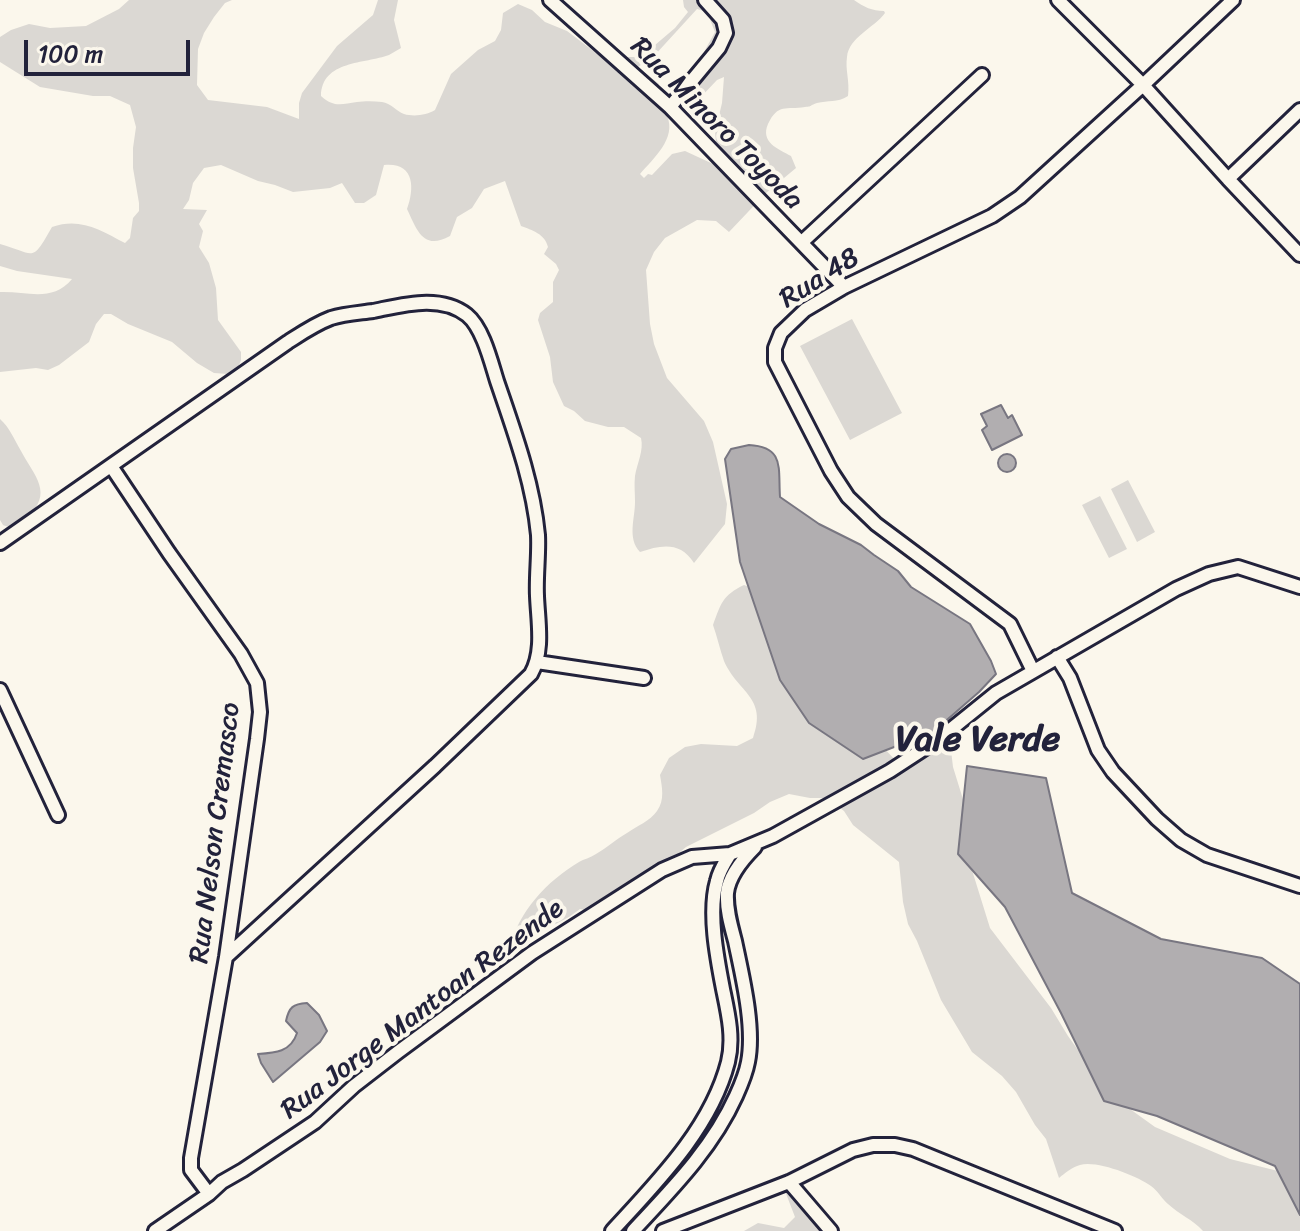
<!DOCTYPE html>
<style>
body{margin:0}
#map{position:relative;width:1300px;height:1231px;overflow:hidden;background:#fbf7ec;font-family:Sriracha,sans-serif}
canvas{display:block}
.scale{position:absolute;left:24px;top:40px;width:166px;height:36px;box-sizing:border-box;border:4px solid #22223b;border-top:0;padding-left:10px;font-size:24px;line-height:28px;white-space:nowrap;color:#22223b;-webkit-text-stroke:6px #fbf7ec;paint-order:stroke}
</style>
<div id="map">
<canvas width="1300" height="1231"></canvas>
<div class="scale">100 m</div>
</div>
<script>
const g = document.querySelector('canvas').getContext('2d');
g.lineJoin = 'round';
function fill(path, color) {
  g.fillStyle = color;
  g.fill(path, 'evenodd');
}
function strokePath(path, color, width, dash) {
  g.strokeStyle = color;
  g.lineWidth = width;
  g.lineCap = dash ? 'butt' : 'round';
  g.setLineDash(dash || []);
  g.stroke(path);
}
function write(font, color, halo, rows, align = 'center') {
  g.font = font + ' Sriracha,sans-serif';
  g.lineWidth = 8;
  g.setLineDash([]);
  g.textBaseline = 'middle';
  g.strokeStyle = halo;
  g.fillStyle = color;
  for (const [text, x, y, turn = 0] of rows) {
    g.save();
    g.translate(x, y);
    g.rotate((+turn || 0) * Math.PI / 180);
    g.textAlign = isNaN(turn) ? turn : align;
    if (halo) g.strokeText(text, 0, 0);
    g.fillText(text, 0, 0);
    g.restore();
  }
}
fill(new Path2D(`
 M 129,0 L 232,0 L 225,3 L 214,17 L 204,33 L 198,49 L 197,85 L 208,100 L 267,107 L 299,119 L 299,103 L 302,93 L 337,46 L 373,15 L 378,0 L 398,0 L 394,20 L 401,48 C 397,50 393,53 389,55 C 365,64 322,60 321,96 C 334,108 342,104 357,102 C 364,101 374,101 382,102 C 391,103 396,111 404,114 C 414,117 427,115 435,110 L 451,74 L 478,50 L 495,41 L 501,30 L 503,13 L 518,4 L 532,10 L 545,22 L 567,31 L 608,62 L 619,64 L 626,57 L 641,57 L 675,28 L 688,12 L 684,7 L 683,0 L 854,0 C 864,7 872,11 884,11 L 885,13 C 874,28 849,37 847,57 C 845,70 850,81 848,96 C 837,103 828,100 817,103 C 808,106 814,106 805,107 C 786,110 778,103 768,124 C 760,142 778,149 791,156 L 796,168 L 766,193 L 729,232 L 716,221 L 697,220 L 665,238 L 654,252 L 646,270 L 650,324 L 654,344 L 667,378 L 704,421 L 713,442 L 727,504 L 725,524 L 694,563 C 680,541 661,545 640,552 C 627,538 635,519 635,502 C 635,493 634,484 635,476 C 637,463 644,451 641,438 L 624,427 L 608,427 L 585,421 L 574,411 L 564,406 L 553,382 L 550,357 L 538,320 L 540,313 L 553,302 L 553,282 L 559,270 L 556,264 L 544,254 L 548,247 C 545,234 532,230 521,226 L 505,181 L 484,189 L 472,208 L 457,217 L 450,236 C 423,251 417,230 407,209 C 415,187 414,162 384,165 L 376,195 L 364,203 L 355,203 L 342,183 L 330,188 L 293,192 L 275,185 L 258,181 L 221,165 L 204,168 L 193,183 L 189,200 L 183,209 L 207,210 L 199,224 L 203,231 L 199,247 L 209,263 L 216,288 L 218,320 L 241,352 L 241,360 L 238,368 L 228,374 L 214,373 L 197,363 L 172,342 L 128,324 L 111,314 L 104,314 L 96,324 L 89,342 L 59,365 L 48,370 L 36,368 L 0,372 L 0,292 C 27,291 52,303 72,279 L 17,271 L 0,266 L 0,244 C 36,254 31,264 52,227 C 80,217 100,230 125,243 L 130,238 L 133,218 L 139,211 L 139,203 L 133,168 L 133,148 L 136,127 L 130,105 L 110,96 L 93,96 L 40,87 L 0,62 L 0,37 L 11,30 L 29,24 L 50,28 L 86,26 L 119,9 ZM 697,9 L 707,12 L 715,32 L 704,52 L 704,65 L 696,99 L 699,99 L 717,80 L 724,77 L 722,103 L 715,132 L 716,142 L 727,164 L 724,169 L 685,151 L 672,154 L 652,175 L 648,174 L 644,178 L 640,174 C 653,159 677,138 667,116 C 664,108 657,100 653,93 L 659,84 L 638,67 L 654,56 Z
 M 852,319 L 902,413 L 850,440 L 800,346 Z
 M 0,419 C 10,428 14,439 21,451 C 34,476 55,493 26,518 C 18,525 12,529 3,525 L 0,520 Z
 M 1128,480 L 1155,532 L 1137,542 L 1111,489 Z
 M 1100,496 L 1127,549 L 1109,558 L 1082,505 Z
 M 744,585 L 760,591 L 884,748 L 895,760 L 910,749 L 908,755 L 913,762 L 924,759 L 950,742 L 953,767 L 966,809 L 967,854 L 990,928 L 1051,1008 L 1068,1036 L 1105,1088 L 1123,1104 L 1155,1127 L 1230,1159 L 1286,1173 L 1300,1186 L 1300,1231 L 1203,1231 C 1192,1219 1180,1215 1168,1204 C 1162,1199 1158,1191 1151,1186 C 1137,1176 1097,1160 1080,1165 C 1072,1167 1065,1173 1059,1178 L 1046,1139 L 1035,1125 L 1016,1092 L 1002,1076 L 972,1052 L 941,1000 L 917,941 L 908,924 L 903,902 L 899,862 L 853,825 L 844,811 L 827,798 L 810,798 L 789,794 L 770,802 L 754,813 L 686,847 L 644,883 L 632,897 L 618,907 L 602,914 L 580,909 L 569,917 L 510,948 C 518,912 547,881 579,862 C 584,859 590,858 596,854 C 607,848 616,839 627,833 C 637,826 650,821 657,811 C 665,800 662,787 660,775 L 669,758 L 685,747 L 701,744 L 737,746 L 753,738 C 768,697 738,693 724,661 C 720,650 717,636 713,625 C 721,603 723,595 744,585 Z
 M 785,1191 C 810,1198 826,1205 835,1231 L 744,1231 L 758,1223 L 784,1228 L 795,1217 Z`), '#dbd8d3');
const water = new Path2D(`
 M 1001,405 L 1008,418 L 1012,415 L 1022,435 L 992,450 L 982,430 L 987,426 L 981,414 Z
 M 749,445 C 785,447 778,468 780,497 L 819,524 L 861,545 L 874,555 L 898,571 L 911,587 L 970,624 L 991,661 L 996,674 L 979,692 L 933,732 L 863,759 L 809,723 L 780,680 L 740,562 L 725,459 L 731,449 Z
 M998 463a9 9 0 1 1 18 0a9 9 0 1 1-18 0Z
 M 967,766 L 1046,778 L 1072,893 L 1161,939 L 1262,958 L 1300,984 L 1300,1215 L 1275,1166 L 1157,1116 L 1104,1101 L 1061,1013 L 1005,907 L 958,854 Z
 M 307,1003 L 319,1015 L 327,1031 L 320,1042 L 273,1082 L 261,1063 L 258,1054 C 275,1053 291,1052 297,1033 L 286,1021 C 289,1007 293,1004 307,1003 Z`);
fill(water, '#b1aeb0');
strokePath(water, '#787681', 2);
const minor = new Path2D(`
 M 550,0 L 670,107 L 844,287
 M 1058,0 L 1143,85 L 1228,179 L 1300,255
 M 670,107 L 719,48 L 726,33 L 723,20 L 705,0
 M 1228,179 L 1300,110
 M 802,242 L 982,75
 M 111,466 L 169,553 L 241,654 L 257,683 L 260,712 L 257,739 L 226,957 L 191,1158 L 191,1170 L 209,1194
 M 0,543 L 288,342 C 302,333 315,324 331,318 C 344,314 359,313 373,311 C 403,305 440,294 467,315 C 483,328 491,362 497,381 C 514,431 533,482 538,535 C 539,555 536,576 537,596 C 538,622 544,651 531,674 L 435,766 L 226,957
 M 1057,657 L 1070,678 L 1098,750 L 1113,772 L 1157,819 L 1181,840 L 1207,855 L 1300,886
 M 537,662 L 644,678
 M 1033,671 L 1010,624 L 876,524 L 848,497 L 831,471 L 775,362 L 775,348 L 781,333 L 805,310 L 844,287 L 992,216 L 1020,197 L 1143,85 L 1233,0
 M 0,690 L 58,815
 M 789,1182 L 831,1231
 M 155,1231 L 209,1194 L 222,1182 L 243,1170 L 315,1122 L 354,1086 L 398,1052 L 532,953 L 662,870 L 692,857 L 730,854 L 773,836 L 890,771 L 939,739 L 996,693 L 1176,589 L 1209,574 L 1238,567 L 1300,587
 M 612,1231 C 657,1182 711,1128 728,1062 C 734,1038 728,1013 723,989 C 717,958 708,912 717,881 C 719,871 725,862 730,854
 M 633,1231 C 672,1189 712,1149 736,1096 C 741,1085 746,1073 748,1062 C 755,1027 742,975 735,941 C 731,926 726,909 727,893 C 729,875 743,859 755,847
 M 663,1231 L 789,1182 L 853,1150 L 873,1145 L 895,1145 L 913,1149 L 1115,1231`);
strokePath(minor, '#22223b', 18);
strokePath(minor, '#fbf7ec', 12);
write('28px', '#22223b', '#fbf7ec', [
 ["Rua Minoro Toyoda",716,124,45],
 ["Rua 48",820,279,-32],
 ["Rua Nelson Cremasco",216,833,-83],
 ["Rua Jorge Mantoan Rezende",423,1010,-37]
]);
write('bold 36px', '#22223b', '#fbf7ec', [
 ["Vale Verde",978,741]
]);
</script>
